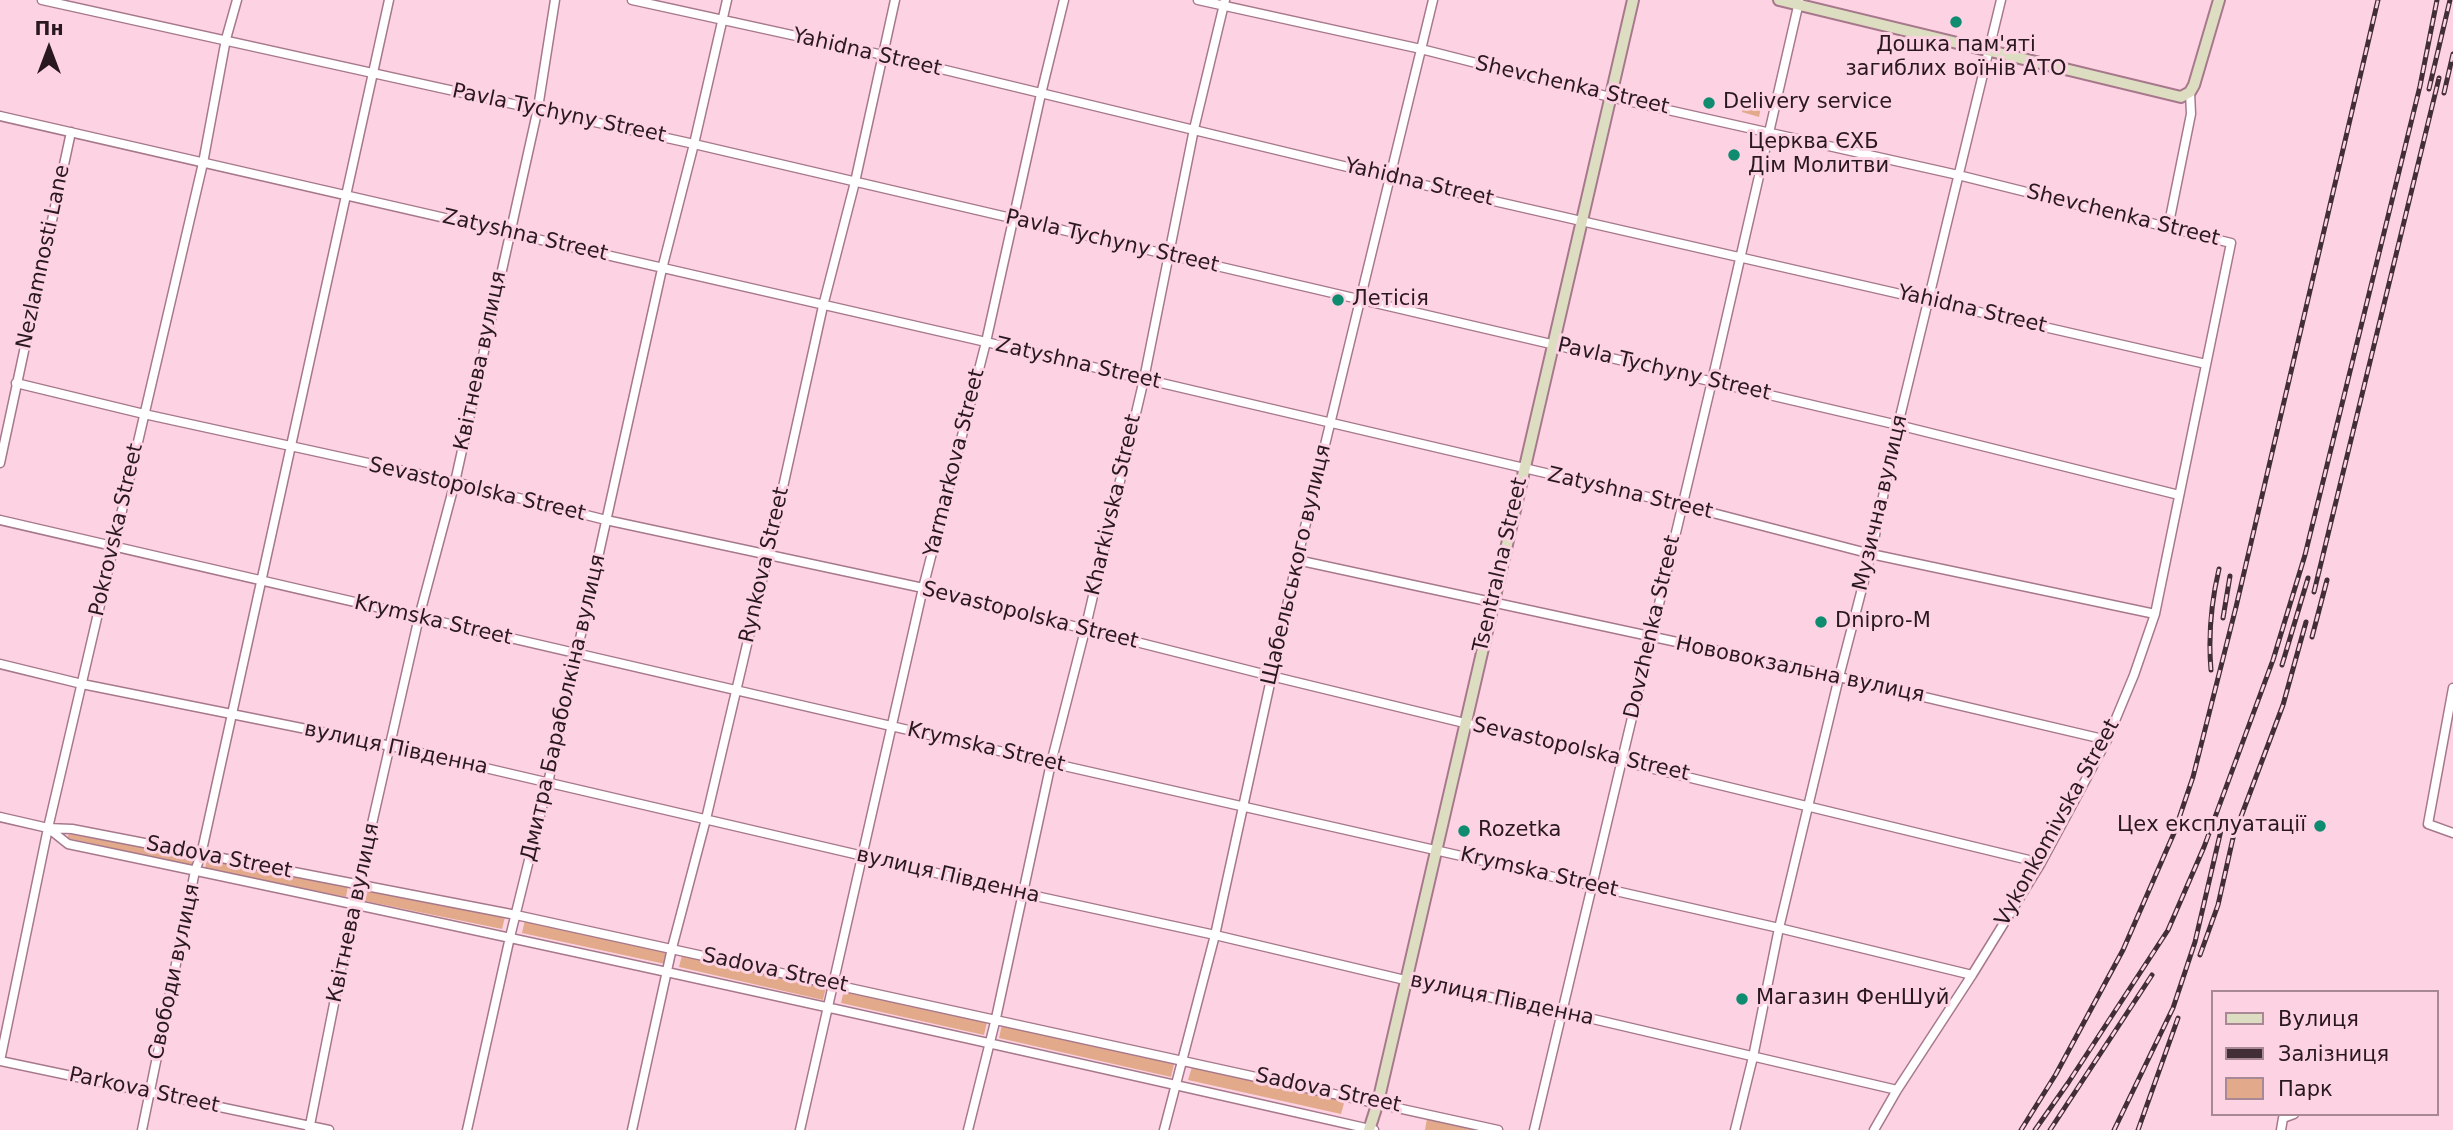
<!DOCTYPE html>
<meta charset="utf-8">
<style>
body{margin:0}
#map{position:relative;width:2453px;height:1130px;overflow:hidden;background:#fdd3e4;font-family:"DejaVu Sans",sans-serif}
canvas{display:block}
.legend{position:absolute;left:2211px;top:990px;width:228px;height:126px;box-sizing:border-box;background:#fdd3e4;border:2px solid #a98896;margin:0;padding:9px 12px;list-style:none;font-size:21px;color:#2a1820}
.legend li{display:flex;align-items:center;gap:14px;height:35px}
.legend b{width:35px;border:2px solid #a98896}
.north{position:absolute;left:14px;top:14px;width:70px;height:70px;-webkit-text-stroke:5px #fdd3e4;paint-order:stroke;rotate:0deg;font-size:19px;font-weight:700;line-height:28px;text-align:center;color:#2a1820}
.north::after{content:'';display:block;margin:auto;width:24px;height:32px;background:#2a1820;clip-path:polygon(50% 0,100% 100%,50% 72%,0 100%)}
</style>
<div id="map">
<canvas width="2453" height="1130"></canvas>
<ul class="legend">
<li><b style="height:9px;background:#dddec1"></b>Вулиця</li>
<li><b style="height:9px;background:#422e37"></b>Залізниця</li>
<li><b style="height:19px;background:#e2aa8a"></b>Парк</li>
</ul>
<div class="north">Пн</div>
</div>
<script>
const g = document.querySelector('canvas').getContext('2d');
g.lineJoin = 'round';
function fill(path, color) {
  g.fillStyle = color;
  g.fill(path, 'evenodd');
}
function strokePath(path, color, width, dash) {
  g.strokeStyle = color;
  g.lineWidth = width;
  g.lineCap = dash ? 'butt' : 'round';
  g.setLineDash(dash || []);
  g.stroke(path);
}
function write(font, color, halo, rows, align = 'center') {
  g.font = font + ' "DejaVu Sans",sans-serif';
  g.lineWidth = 6;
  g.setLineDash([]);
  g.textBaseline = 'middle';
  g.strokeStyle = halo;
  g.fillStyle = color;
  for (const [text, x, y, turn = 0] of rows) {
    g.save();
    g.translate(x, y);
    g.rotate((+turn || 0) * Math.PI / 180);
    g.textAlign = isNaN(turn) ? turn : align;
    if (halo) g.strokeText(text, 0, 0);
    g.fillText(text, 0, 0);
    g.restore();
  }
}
fill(new Path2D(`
 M 1745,98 L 1762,102 L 1759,117 L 1742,112 Z
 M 69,834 L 194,856 L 192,866 L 67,838 Z
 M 207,858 L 348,886 L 346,897 L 205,869 Z
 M 368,889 L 505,917 L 502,929 L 365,901 Z
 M 525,920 L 668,952 L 665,964 L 522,933 Z
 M 682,955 L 826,987 L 823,1000 L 679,967 Z
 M 844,990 L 987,1022 L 984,1035 L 841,1003 Z
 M 1002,1024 L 1174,1064 L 1171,1077 L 999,1038 Z
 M 1192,1067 L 1345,1100 L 1341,1114 L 1188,1080 Z
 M 1427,1118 L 1481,1130 L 1425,1130 Z`), '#e2aa8a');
const street = new Path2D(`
 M 42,0 L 694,144 L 1898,425 L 2179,495
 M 632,0 L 883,55 L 1389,177 L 2206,364
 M 1198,0 L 1421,49 L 1610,97 L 1958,175 L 2231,243 L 2155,614 L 2134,675 L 2107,740 L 2041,863 L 1972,975 L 1897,1090 L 1874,1130
 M 0,116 L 986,342 L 1682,505 L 1871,554 L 2155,614
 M 2168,228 L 2191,114 L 2190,92
 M 16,383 L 144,414 L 455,482 L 606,520 L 923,588 L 1271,676 L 2041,863
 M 0,463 L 71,132
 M 0,520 L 1051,763 L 1779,928 L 1972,975
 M 1297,560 L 1839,677 L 2107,740
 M 0,664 L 82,684 L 391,746 L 1022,893 L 1215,935 L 1405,980 L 1563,1012 L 1897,1090
 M 2453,688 L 2428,824 L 2453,833
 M 0,817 L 48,828 L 72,829 L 516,915 L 1498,1130
 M 48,828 L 68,844 C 505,935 939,1031 1374,1130
 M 0,1061 L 48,828 L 203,163 L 226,39 L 237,0
 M 0,1061 L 329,1130
 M 142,1130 L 195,871 L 201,855 L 389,0
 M 309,1130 L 354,903 L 419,617 L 455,482 L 538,108 L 555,0
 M 467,1130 L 510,937 L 548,783 L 662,269 L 694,144 L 727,0
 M 632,1130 L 672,948 L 706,819 L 768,555 L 823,306 L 855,182 L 895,0
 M 800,1130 L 923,588 L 986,342 L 1041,94 L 1064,0
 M 968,1130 L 996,1018 L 1051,763 L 1085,630 L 1144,379 L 1194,129 L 1225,0
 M 1164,1130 L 1215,935 L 1297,560 L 1433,0
 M 1534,1130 L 1712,381 L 1799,2
 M 1735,1130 L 1753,1057 L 1779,928 L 1839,677 L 1871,554 L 1898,425 L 2001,0
 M 2281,1130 L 2283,1118 L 2294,1114`);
const secondary = new Path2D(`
 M 1779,0 L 2181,97 L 2190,92 L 2194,85 L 2219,0
 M 1369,1130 L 1378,1102 L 1633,0`);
strokePath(street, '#a7788c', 11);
strokePath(secondary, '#a7788c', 14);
strokePath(street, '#fff', 8);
strokePath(secondary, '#dddec1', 10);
const rail = new Path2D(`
 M 2429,89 L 2450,0
 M 2444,93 L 2453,54
 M 2314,592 L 2439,78
 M 2223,618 L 2230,576
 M 2312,637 L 2327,580
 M 2282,665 L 2308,578
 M 2211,670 C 2208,635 2211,603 2219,569
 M 2200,955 L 2218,905 L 2233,838 L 2283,705 L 2306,622
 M 2021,1130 L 2056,1074 L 2123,950 L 2174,833 L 2193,777 L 2236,607 L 2378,0
 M 2035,1130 L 2068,1083 L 2168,930 L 2204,847 L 2273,660 L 2305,555 L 2420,86 L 2437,0
 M 2050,1130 L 2152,975
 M 2114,1130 L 2173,1008 L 2195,942 L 2222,826
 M 2138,1130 L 2178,1018`);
strokePath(rail, '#422e37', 5);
strokePath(rail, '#fdd3e4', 2.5, [8]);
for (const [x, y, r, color] of [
 [1956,22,7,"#0f8b6f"],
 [1709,103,7,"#0f8b6f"],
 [1734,155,7,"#0f8b6f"],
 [1338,300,7,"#0f8b6f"],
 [1821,622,7,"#0f8b6f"],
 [2320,826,7,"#0f8b6f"],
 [1464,831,7,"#0f8b6f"],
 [1742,999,7,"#0f8b6f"]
]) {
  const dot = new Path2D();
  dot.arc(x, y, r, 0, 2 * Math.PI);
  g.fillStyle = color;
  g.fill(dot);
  strokePath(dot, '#fdd3e4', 2.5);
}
write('21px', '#2a1820', '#fdd3e4', [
 ["Дошка пам'яті",1956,46,"center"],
 ["загиблих воїнів АТО",1956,70,"center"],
 ["Delivery service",1723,103],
 ["Церква ЄХБ",1748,143],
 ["Дім Молитви",1748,167],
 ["Летісія",1352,300],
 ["Dnipro-M",1835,622],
 ["Цех експлуатації",2306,826,"right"],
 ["Rozetka",1478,831],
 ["Магазин ФенШуй",1756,999]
], 'left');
write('21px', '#2a1820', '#fdd3e4', [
 ["Yahidna Street",867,53,13],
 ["Shevchenka Street",1572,86,13],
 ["Pavla Tychyny Street",559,114,12],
 ["Yahidna Street",1419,183,13],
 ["Shevchenka Street",2123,216,14],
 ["Zatyshna Street",525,236,13],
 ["Pavla Tychyny Street",1112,242,13],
 ["Nezlamnosti Lane",44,257,-78],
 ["Yahidna Street",1972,310,13],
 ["Квітнева вулиця",481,361,-78],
 ["Zatyshna Street",1078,364,13],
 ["Pavla Tychyny Street",1664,370,13],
 ["Yarmarkova Street",955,463,-76],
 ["Sevastopolska Street",477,490,13],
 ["Zatyshna Street",1630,494,13],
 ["Музична вулиця",1881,503,-77],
 ["Kharkivska Street",1114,505,-77],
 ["Pokrovska Street",117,530,-77],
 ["Rynkova Street",765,565,-77],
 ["Щабельського вулиця",1297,565,-77],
 ["Tsentralna Street",1501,565,-77],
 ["Sevastopolska Street",1030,616,14],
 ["Krymska Street",433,621,13],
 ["Dovzhenka Street",1653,627,-77],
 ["Нововокзальна вулиця",1800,670,12],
 ["Дмитра Бараболкіна вулиця",564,708,-77],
 ["Krymska Street",986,748,13],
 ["вулиця Південна",396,749,12],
 ["Sevastopolska Street",1581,750,13],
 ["Vykonkomivska Street",2058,823,-61],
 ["Sadova Street",219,858,11],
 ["Krymska Street",1539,873,13],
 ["вулиця Південна",948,876,13],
 ["Квітнева вулиця",354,913,-78],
 ["Sadova Street",775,971,12],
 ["Свободи вулиця",175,972,-78],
 ["вулиця Південна",1502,1000,12],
 ["Parkova Street",144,1091,12],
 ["Sadova Street",1328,1091,12]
]);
</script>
